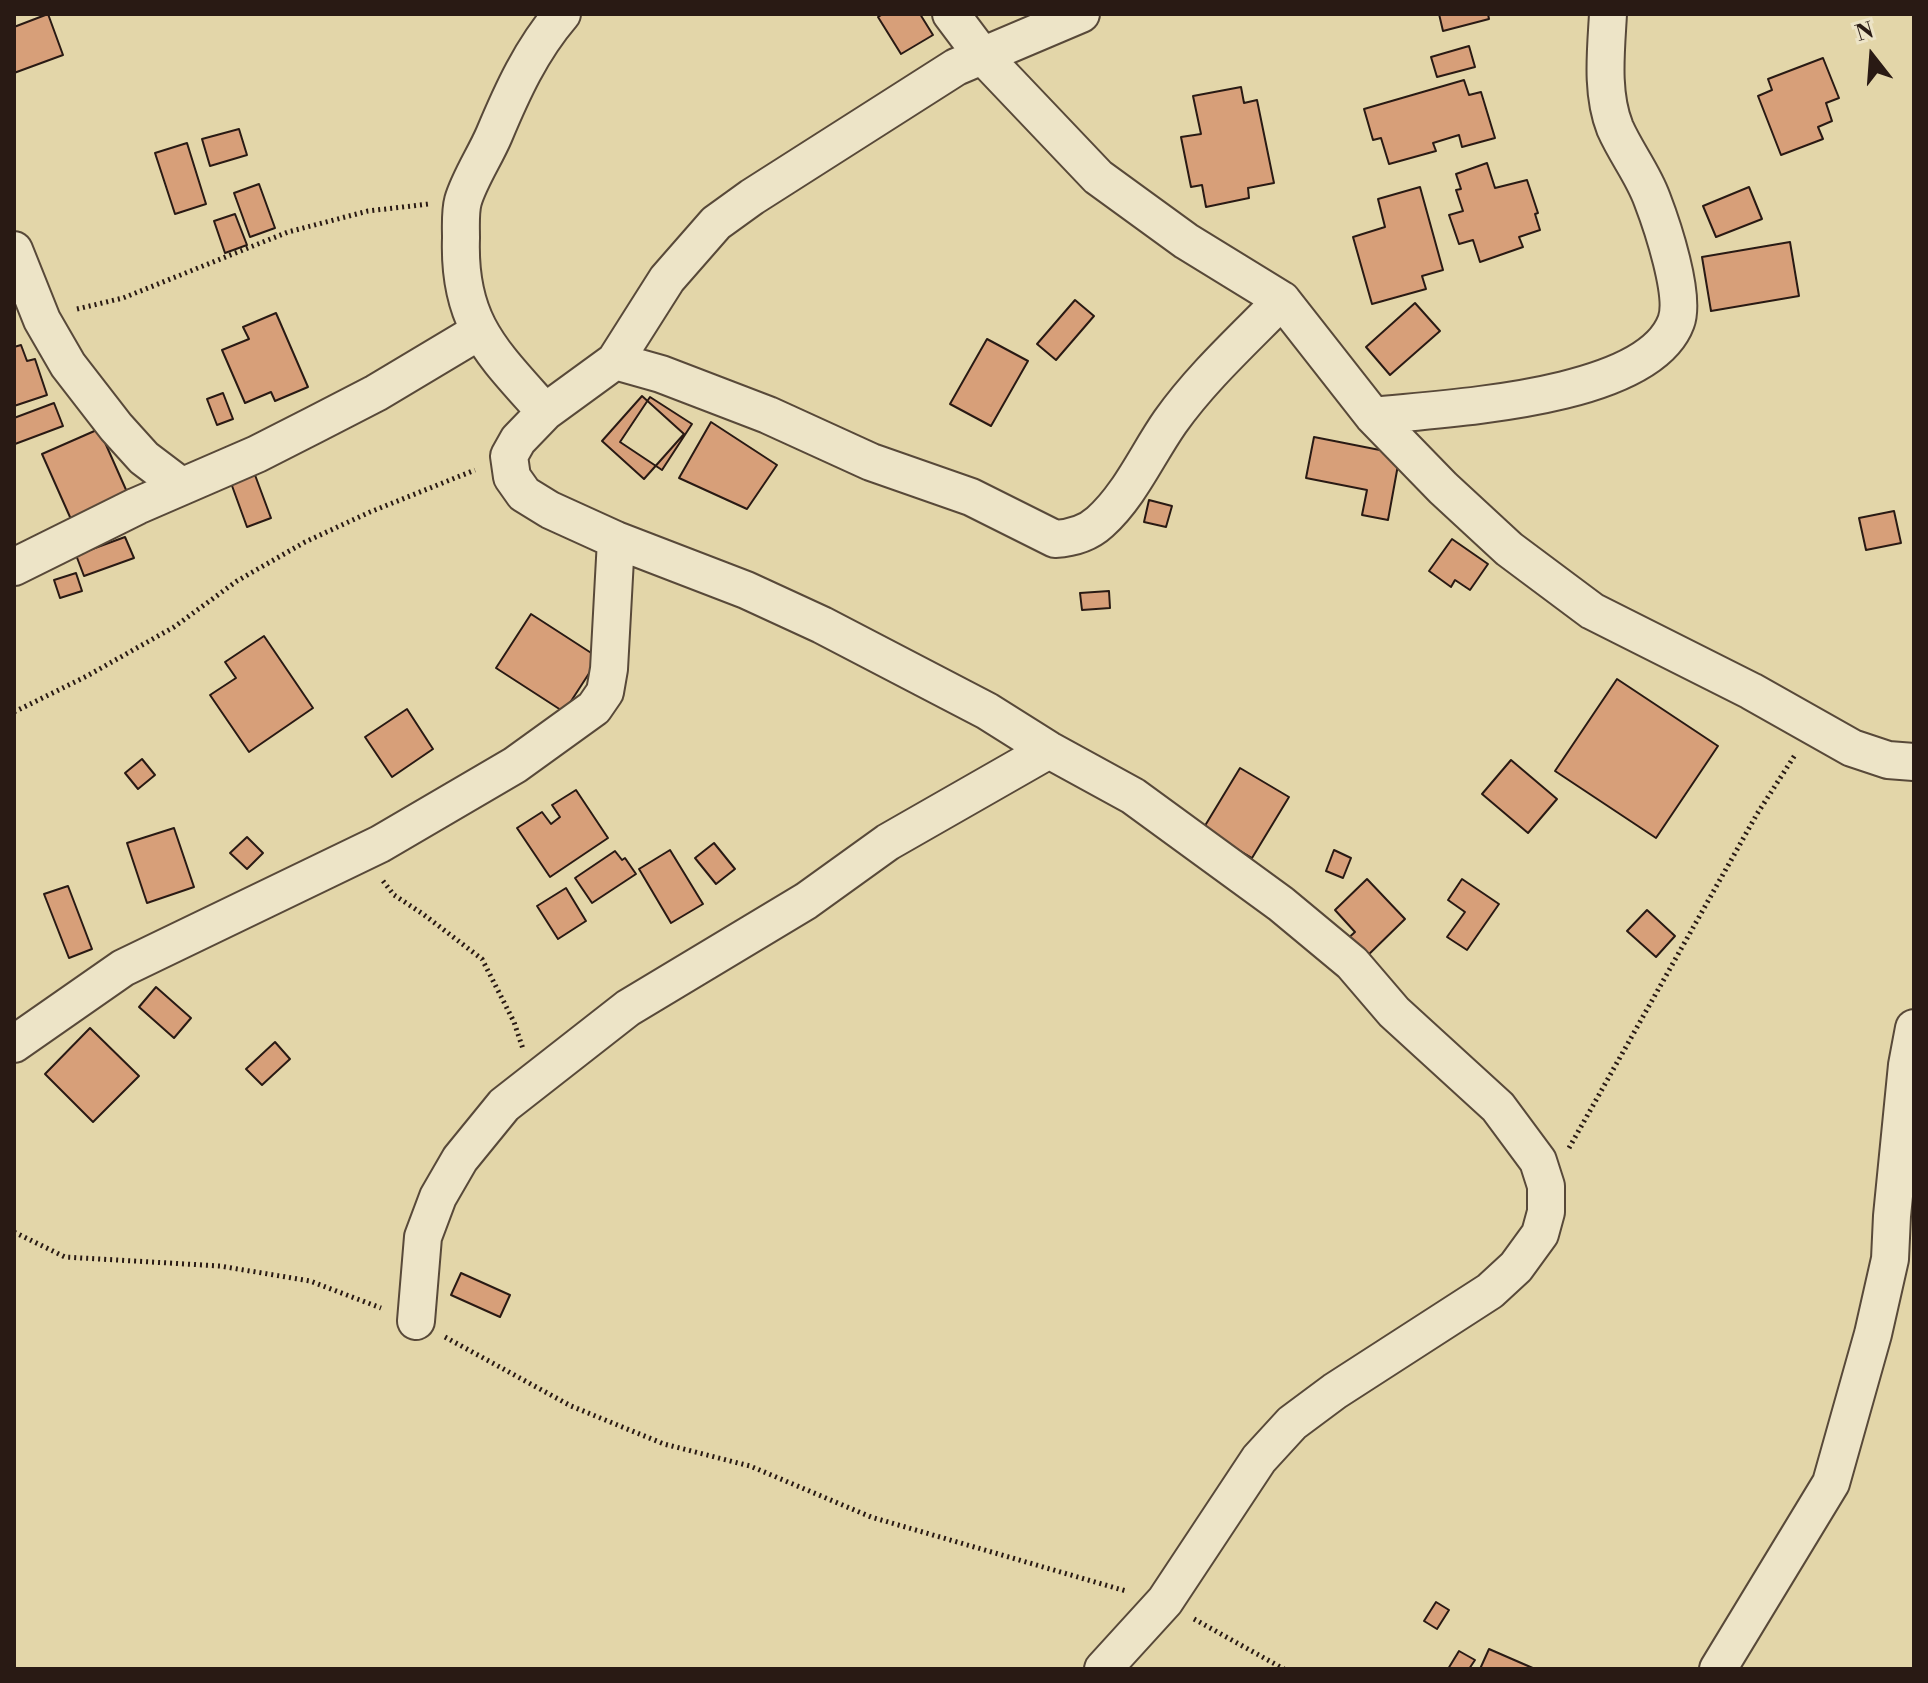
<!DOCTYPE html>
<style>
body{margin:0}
#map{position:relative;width:1928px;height:1683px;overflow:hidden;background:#e3d6a9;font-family:"Libre Bodoni",serif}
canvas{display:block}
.frame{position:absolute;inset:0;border:16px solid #291a14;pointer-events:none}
.north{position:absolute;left:1832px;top:16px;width:80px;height:80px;-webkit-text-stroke:6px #ede4c7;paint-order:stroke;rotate:343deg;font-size:22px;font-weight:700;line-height:32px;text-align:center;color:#291a14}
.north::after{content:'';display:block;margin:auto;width:28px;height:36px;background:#291a14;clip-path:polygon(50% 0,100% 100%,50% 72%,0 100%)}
</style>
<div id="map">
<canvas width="1928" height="1683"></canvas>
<div class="frame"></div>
<div class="north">N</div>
</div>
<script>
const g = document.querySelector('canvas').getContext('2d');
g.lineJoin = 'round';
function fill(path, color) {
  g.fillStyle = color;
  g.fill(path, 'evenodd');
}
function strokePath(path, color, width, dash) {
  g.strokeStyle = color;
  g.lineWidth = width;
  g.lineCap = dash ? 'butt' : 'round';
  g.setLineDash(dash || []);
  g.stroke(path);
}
const building = new Path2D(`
 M 48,14 L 63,55 L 14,73 L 14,27 Z
 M 883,14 L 920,14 L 933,35 L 901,54 L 878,17 Z
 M 1439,14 L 1488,14 L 1489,19 L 1443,31 Z
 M 1469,46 L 1475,67 L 1437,77 L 1431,57 Z
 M 1823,58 L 1839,98 L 1826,103 L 1832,121 L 1818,127 L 1823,139 L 1781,155 L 1758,96 L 1772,90 L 1768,79 Z
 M 1464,80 L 1469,95 L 1481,92 L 1495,138 L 1462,147 L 1459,135 L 1433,143 L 1436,151 L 1389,164 L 1381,138 L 1373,140 L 1364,109 Z
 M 1241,87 L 1244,103 L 1257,100 L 1274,183 L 1248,188 L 1249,198 L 1206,207 L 1202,185 L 1191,187 L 1181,137 L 1201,134 L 1193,96 Z
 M 239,129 L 247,155 L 210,166 L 202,139 Z
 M 187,143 L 206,204 L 175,214 L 155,153 Z
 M 1487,163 L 1495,188 L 1527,180 L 1538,213 L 1535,214 L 1540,230 L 1519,237 L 1523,247 L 1480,262 L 1473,240 L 1459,244 L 1449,215 L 1463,211 L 1456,190 L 1461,189 L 1456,174 Z
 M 259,184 L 275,228 L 250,237 L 234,193 Z
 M 1420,187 L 1443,270 L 1422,276 L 1426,289 L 1372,304 L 1353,237 L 1385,227 L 1378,199 Z
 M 1749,187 L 1762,219 L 1716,237 L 1703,206 Z
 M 235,214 L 247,245 L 225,253 L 214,221 Z
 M 1790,242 L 1799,296 L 1711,311 L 1702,257 Z
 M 1075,300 L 1094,316 L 1056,360 L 1037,344 Z
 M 1415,303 L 1440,331 L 1390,375 L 1366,347 Z
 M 276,313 L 308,387 L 275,401 L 271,392 L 245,403 L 222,350 L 249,339 L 243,327 Z
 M 987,339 L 1028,361 L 991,426 L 950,404 Z
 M 21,345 L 27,361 L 35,359 L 47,395 L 14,406 L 14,347 Z
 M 223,393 L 233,419 L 217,425 L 207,399 Z
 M 642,396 L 684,434 L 644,479 L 602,441 Z
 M 650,397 L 692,424 L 662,470 L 620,442 Z
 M 54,403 L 63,426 L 15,444 L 14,418 Z
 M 711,422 L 777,465 L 747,509 L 679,478 Z
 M 99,429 L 131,501 L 74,526 L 42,454 Z
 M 1314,437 L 1400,454 L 1388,520 L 1362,515 L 1367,490 L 1306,478 Z
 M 255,475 L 271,518 L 247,527 L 231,483 Z
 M 1149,500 L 1172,506 L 1166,527 L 1144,522 Z
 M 1894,511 L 1901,543 L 1866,550 L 1859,518 Z
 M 125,537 L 134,558 L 84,576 L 76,555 Z
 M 1452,539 L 1488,564 L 1470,590 L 1455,580 L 1451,587 L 1429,571 Z
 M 76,573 L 82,591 L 60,598 L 54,580 Z
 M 1109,591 L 1110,608 L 1082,610 L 1080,593 Z
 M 531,614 L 599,658 L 564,712 L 496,668 Z
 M 264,636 L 313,708 L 249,752 L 210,695 L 236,678 L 225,662 Z
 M 1617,679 L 1718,746 L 1656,838 L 1555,771 Z
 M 407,709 L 433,749 L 392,777 L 365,737 Z
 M 142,759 L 155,775 L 138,789 L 125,773 Z
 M 1511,760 L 1557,799 L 1528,833 L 1482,794 Z
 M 1240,768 L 1289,797 L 1252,858 L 1203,829 Z
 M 576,790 L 608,838 L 550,877 L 517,828 L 542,812 L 551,824 L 560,817 L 552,805 Z
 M 174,828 L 194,887 L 147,903 L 127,843 Z
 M 247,837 L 263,853 L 247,869 L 230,853 Z
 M 714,843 L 735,869 L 716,884 L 695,858 Z
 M 670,850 L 703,904 L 671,923 L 639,869 Z
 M 1334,850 L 1351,858 L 1343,878 L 1326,871 Z
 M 615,851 L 622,860 L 625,858 L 636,874 L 592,903 L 575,878 Z
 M 1367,879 L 1405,919 L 1363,960 L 1345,941 L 1355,932 L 1335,910 Z
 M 1462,879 L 1499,904 L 1467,950 L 1447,937 L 1465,912 L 1448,900 Z
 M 68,886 L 92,949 L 69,958 L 44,894 Z
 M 566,888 L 586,921 L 558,939 L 537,906 Z
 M 1647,910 L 1675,936 L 1656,957 L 1627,931 Z
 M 156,987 L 191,1018 L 174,1038 L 139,1007 Z
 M 90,1028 L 139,1076 L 93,1122 L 45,1074 Z
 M 275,1042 L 290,1059 L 262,1085 L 246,1069 Z
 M 461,1273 L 510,1295 L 500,1317 L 451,1295 Z
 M 1436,1602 L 1449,1610 L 1437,1629 L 1424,1621 Z
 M 1489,1649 L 1535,1669 L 1480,1669 Z
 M 1459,1651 L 1475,1660 L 1469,1669 L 1448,1669 Z`);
fill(building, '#d79f79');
strokePath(building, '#291a14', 2);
const minor = new Path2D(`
 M 951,14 L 981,54 L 1098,177 L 1186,241 L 1282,300 L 1373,416 L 1443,488 L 1509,549 L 1592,611 L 1751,691 L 1852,748 L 1888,760 L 1914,762
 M 1081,14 L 956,67 L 752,197 L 716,223 L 667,279 L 615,361 L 545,412 L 518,440 L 509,456 L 512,477 L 524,494 L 550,510 L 616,540 L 746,590 L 822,625 L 987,711 L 1049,750 L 1133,796 L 1281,904 L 1352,963 L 1394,1012 L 1498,1107 L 1538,1161 L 1546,1186 L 1546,1212 L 1540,1234 L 1516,1267 L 1490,1291 L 1335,1391 L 1292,1423 L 1259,1459 L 1165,1601 L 1103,1669
 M 14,250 L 42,320 L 68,365 L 116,427 L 144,458 L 181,486
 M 615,361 L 661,374 L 768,415 L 871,462 L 971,497 L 1055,539 C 1072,538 1087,534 1100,522 C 1130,495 1147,455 1170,422 C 1202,377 1243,340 1282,300
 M 545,412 C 492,352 458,323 461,238 C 461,227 460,212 463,201 C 469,180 485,156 494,135 C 512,92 531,50 562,14
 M 1373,416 C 1444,408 1647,400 1676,322 C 1686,296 1662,225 1652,199 C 1643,174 1626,153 1615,128 C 1601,93 1606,51 1608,14
 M 14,567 L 137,506 L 257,454 L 314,425 L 376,393 L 478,332
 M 14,1044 L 123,968 L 380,844 L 515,765 L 594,708 L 605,692 L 609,669 L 616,540
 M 416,1321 L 423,1237 L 438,1197 L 460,1159 L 504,1105 L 628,1008 L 806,901 L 888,842 L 1049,750
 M 1718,1669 L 1831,1483 L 1873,1334 L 1890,1259 L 1892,1216 L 1907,1065 L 1914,1028`);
strokePath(minor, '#584939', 40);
strokePath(new Path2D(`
 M 77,309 L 123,298 L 288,232 L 368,211 L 429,204
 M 14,712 L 87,676 L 174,627 L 237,581 L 305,542 L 370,512 L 475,470
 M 383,881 L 394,895 L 423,914 L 482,959 L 514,1022 L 523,1049
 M 1569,1148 L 1757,814 L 1795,755
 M 14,1232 L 65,1257 L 220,1266 L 310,1281 L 381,1308
 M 445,1337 L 571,1406 L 664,1444 L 750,1466 L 871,1517 L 1126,1591
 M 1194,1619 L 1284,1669`), '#291a14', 5, [2, 4]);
strokePath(minor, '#ede4c7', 36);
</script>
